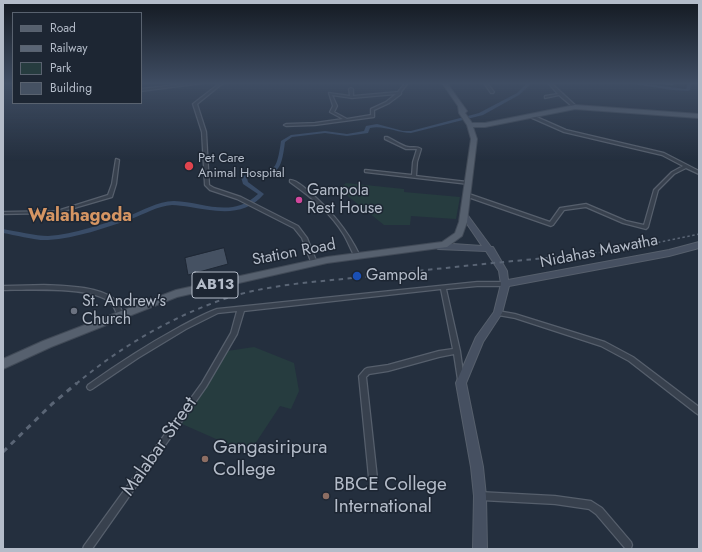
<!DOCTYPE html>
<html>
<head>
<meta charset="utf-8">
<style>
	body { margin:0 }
	#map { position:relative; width:702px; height:552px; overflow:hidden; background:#242f3e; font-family:Jost,sans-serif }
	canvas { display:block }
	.frame { position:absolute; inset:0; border:4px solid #b4bcc9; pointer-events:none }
	.legend { position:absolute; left:12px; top:12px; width:130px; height:92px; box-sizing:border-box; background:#1d2633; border:1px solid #59626f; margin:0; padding:5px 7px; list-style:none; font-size:12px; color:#b4bcc9 }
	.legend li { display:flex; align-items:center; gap:8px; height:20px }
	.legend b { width:20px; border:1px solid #59626f }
</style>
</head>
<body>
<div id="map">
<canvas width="702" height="552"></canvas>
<div class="frame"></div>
<ul class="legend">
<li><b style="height:5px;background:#56606e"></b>Road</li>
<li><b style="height:5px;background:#5a6575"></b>Railway</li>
<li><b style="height:11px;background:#263c3f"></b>Park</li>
<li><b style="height:11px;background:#455162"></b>Building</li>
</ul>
</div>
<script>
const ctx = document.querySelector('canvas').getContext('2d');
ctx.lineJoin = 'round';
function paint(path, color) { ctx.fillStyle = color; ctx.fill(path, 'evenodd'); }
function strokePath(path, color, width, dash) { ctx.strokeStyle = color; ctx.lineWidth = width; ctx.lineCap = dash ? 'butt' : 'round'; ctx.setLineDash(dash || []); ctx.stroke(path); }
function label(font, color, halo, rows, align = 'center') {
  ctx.font = font + ' Jost,sans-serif'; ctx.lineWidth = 3; ctx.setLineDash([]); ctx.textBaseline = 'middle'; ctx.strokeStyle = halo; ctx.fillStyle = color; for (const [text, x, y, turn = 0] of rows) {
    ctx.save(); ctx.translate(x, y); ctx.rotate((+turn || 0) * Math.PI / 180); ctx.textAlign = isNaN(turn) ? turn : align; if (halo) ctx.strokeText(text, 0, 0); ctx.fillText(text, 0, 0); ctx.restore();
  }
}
paint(new Path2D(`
	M 346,183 L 404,189 L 404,192 L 460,197 L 456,219 L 411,216 L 410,225 L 384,225 L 339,189 Z
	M 254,347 L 294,363 L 299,391 L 291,409 L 280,406 L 255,444 L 241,450 L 182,424 L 227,351 Z`), '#263c3f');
paint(new Path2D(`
	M 527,83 L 532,83 L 519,95 L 483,115 L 411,133 C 397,133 384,125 370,128 L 368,133 L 347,136 L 325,133 L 292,137 L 285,142 C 281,173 278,175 247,178 L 248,182 L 264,194 C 244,218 216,211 190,207 C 184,206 177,205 172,205 C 157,206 145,214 131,219 C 105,228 77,238 48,240 C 37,241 15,235 3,233 L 3,229 C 15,231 36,236 48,236 C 75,234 102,224 128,216 C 143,211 157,201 174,201 C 204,202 232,219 258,194 L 243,184 L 241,177 L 242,176 C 273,170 276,177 281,141 L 291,135 L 325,131 L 347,134 L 364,131 L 366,126 L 377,124 L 403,131 L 411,131 L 479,113 L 517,93 Z
	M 626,83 L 639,83 L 686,89 L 688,83 L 692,83 L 690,90 L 688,91 L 672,90 Z`), '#394c67');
const building = new Path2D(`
	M 224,248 L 228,264 L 188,275 L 185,258 Z`);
paint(building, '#455162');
strokePath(building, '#1f2835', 1);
const street = new Path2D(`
	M 192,83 L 204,83 L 141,91 L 141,89 Z
	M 220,83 L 223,83 L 197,104 L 206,132 L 209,185 L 214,188 L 241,197 L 298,226 L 307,238 L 317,263 L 316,264 L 312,264 L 302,238 L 294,228 L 237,199 L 210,190 L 205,185 L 202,132 L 193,104 Z
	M 405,83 L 408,83 L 401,92 L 401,94 L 389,103 L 374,110 L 374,117 L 315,125 L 286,126 L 284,125 L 286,124 L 315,123 L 343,119 L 330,112 L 333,106 L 329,93 L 350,96 L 349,89 L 351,88 L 353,89 L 353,96 L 398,92 ZM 396,94 L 386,102 L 371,109 L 371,115 L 347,119 L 334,112 L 337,106 L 332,95 L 352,98 Z
	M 484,83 L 487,83 L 494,92 L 493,93 L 491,93 Z
	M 548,83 L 551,83 L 576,106 L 576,108 L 574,108 L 559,95 L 545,98 L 545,96 L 558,94 Z
	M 662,83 L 673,83 L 672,84 Z
	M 530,115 L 532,115 L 566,130 L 664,153 L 699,171 L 699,174 L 686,168 L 674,174 L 658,190 L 648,227 L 646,229 L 623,223 L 586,207 L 564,210 L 553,225 L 551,226 L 465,196 L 465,194 L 469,194 L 550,222 L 560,208 L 586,204 L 626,221 L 644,225 L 654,190 L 672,172 L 683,166 L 662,155 L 564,132 L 530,117 Z
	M 385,137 L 387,137 C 394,140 402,146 408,147 C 413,148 417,146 421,149 L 417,162 L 416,176 L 468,182 L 470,183 L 468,184 L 365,172 L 365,170 L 366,170 L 412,175 L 413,162 L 417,149 L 406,149 L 385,139 Z
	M 116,159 L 119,160 L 116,184 L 112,197 L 57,213 L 3,214 L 3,212 L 57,211 L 108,195 L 112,184 Z
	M 290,180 C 296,180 302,186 306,189 C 329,208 347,229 360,256 L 359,257 L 355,257 C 351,250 348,242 344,235 C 331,213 311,197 290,182 Z
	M 477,282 L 505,282 L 507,283 L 508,284 L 507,285 L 505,286 L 477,286 L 446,289 L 460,351 L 464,380 L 463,382 L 461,383 L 459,382 L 458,380 L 454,354 L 439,357 L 388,371 L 369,374 L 366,377 L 377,478 L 376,481 L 373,482 L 370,481 L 369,478 L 359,376 L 365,369 L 367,368 L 388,365 L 439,351 L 453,349 L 441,289 L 244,311 L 237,334 L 206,387 L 92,549 L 83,549 L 84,546 L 202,383 L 231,333 L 237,311 L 218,313 L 186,329 L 138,358 L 92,389 L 90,390 L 88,389 L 87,387 L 88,385 C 116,365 145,346 176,329 C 189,322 203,314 217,309 Z
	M 44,285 C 64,286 98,286 114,299 C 119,302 121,309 123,315 L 122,317 L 118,317 C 116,312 115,307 111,303 C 94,286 27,290 3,290 L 3,286 Z
	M 496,311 L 498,311 L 515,314 L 605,342 L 633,357 L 699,407 L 699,415 L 696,413 L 629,361 L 601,346 L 515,318 L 498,315 L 496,315 L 495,313 Z
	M 480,492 L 555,496 L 591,501 L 602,508 L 631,542 L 632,545 L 631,548 L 629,549 L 625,548 L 596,514 L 589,509 L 555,504 L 480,500 L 477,499 L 476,496 L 477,493 Z`);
const secondary = new Path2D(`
	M 462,213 L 466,213 L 491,247 L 493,247 L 507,271 L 508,280 L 669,250 L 699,242 L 699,248 L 669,256 L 509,286 L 502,313 L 483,342 L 466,383 L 483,467 L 486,496 L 487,549 L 473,549 L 474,496 L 471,467 L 456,383 L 476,337 L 494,312 L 501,284 L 499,271 L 486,251 L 438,249 L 434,246 L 438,243 L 482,246 L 461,215 Z`);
const primary = new Path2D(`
	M 442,83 L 447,83 L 467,111 L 465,113 L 472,123 L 485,123 L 575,105 L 699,114 L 699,118 L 575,109 L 485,127 L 473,127 L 477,139 L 467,222 L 462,236 L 447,247 L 327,263 L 177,297 L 51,347 L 3,369 L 3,359 L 43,341 L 176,290 L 327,257 L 442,242 L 455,233 L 459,222 L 471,139 L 467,125 L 459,113 L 458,106 Z`);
strokePath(street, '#565f6c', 2.5);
strokePath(secondary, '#565f6c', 2);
strokePath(primary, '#414a57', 2);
paint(street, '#38414e');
paint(secondary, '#465061');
paint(primary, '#56606e');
strokePath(new Path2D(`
	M 569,256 L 621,250 L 699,234`), '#5a6575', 1.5, [2.5, 2.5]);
strokePath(new Path2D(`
	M 76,384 C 120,347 173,316 227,298 C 270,284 317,282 362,277 C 435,269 508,261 581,255`), '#5a6575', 2, [4.5, 4.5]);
strokePath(new Path2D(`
	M 3,452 L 52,404 L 77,383`), '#5a6575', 3, [5.5, 5.5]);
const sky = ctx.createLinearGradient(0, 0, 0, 161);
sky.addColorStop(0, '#141a22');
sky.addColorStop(0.52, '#3f4d63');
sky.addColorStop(1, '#3f4d6300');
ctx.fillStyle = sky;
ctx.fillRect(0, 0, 702, 161);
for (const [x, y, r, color] of [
	[189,166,5,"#e0444e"],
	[299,200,4,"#d1479c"],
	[357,276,5,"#1a4fb4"],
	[74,311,4,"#6b7280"],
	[205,459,4,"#8d6e63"],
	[326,496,4,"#8d6e63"]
]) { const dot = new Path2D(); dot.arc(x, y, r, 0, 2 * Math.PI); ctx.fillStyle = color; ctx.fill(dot); strokePath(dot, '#1d2633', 1.5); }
label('13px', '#b4bcc9', '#1d2633', [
	["Pet Care",198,159],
	["Animal Hospital",198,174]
], 'left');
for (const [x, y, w] of [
	[215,285,46]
]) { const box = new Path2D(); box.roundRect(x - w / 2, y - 13, w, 26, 3); ctx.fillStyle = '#1d2633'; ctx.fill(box); strokePath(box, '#b4bcc9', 1); }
label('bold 15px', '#b4bcc9', null, [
	["AB13",215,285]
]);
label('16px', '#b4bcc9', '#1d2633', [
	["Gampola",307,191],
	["Rest House",307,209],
	["Gampola",366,276],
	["St. Andrew's",82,302],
	["Church",82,320]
], 'left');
label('16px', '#b4bcc9', '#1d2633', [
	["Nidahas Mawatha",599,252,-11],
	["Station Road",294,253,-11]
]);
label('bold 18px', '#d59563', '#1d2633', [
	["Walahagoda",80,217]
]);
label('19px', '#b4bcc9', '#1d2633', [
	["Malabar Street",160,447,-55]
]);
label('19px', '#b4bcc9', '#1d2633', [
	["Gangasiripura",213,448],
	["College",213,470],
	["BBCE College",334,485],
	["International",334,507]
], 'left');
</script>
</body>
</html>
